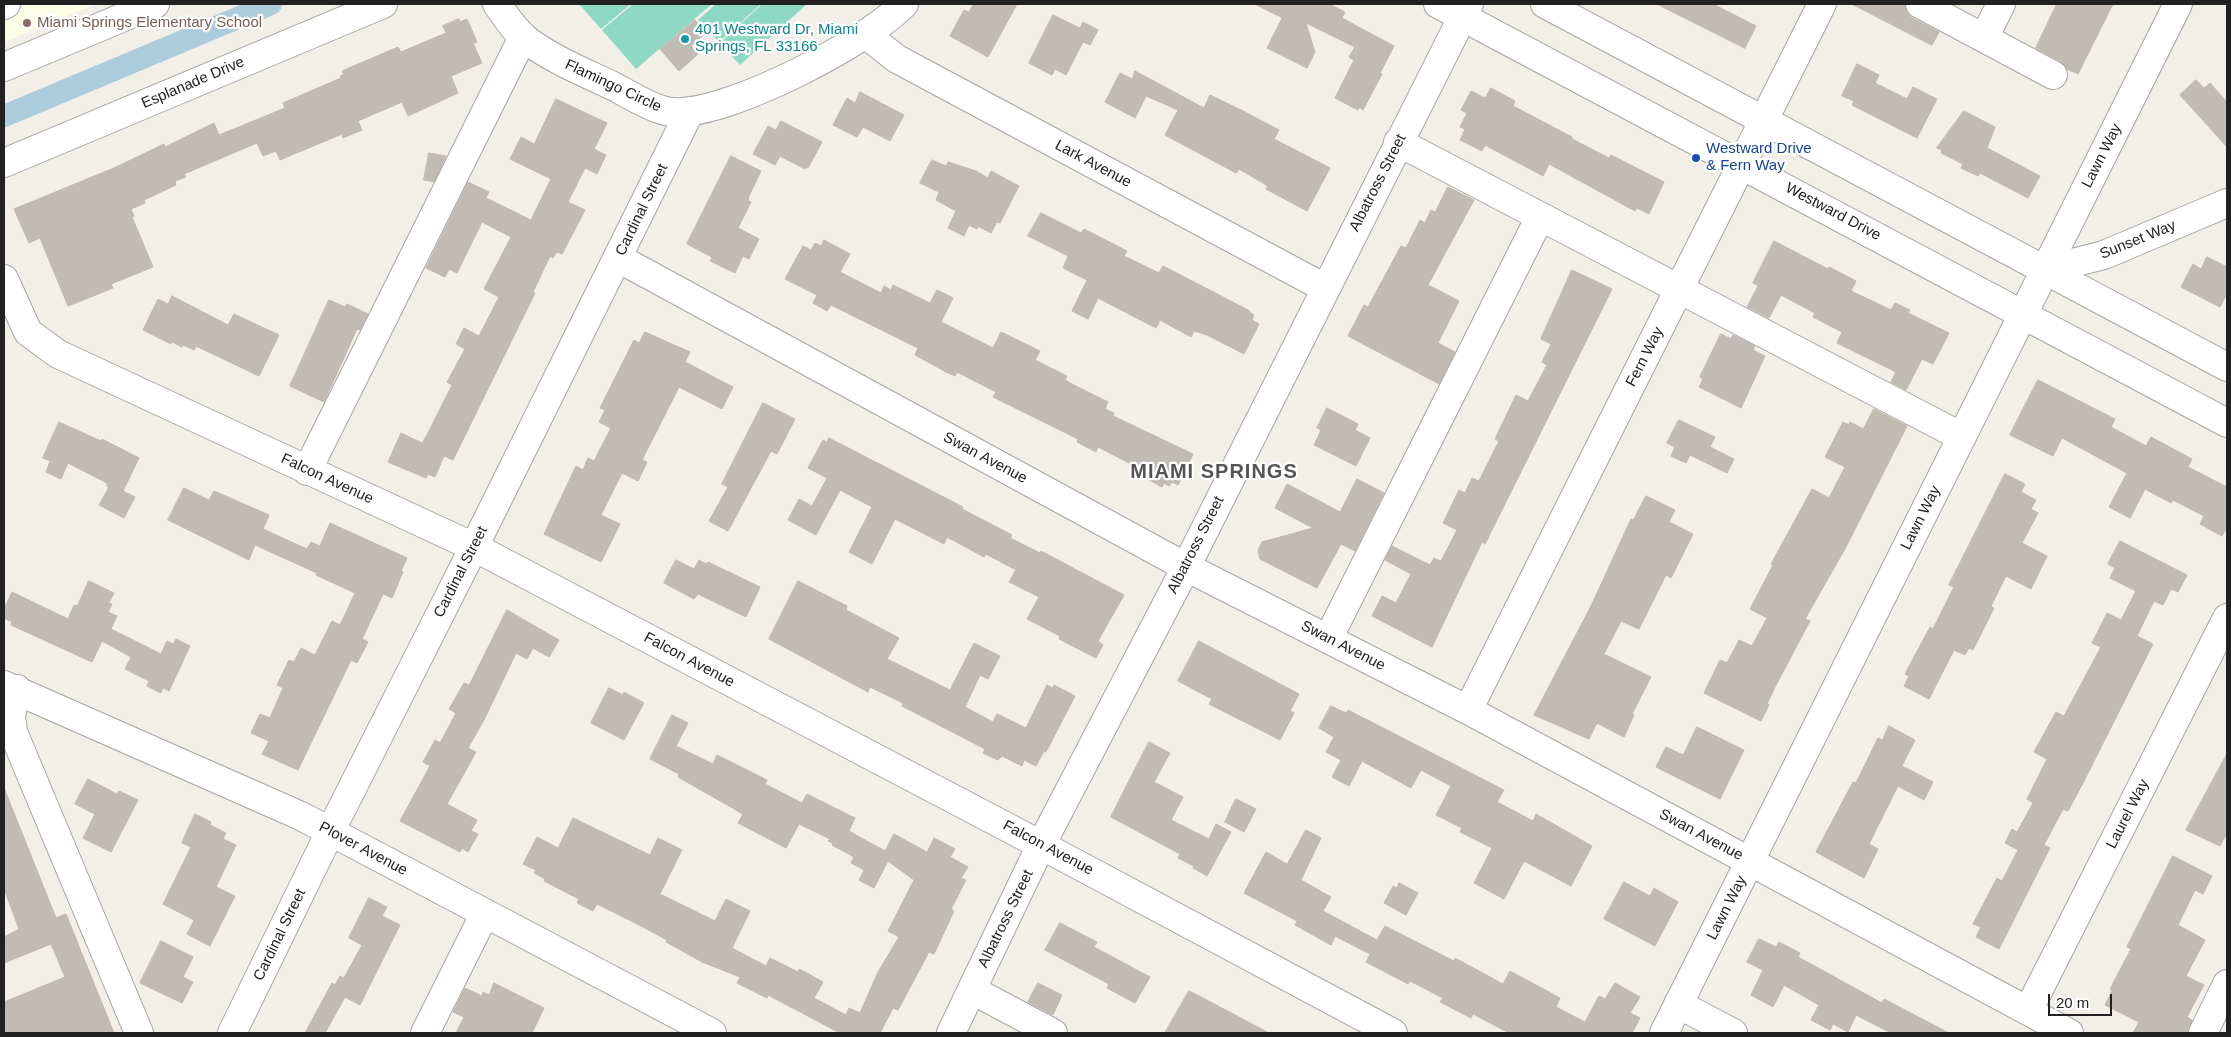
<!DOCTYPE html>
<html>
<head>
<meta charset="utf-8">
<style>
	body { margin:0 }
	#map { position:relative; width:2231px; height:1037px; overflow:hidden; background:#f1efe8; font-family:Arial,sans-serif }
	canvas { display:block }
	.frame { position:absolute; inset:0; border:5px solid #212121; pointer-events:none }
	.scale { position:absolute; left:2048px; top:994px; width:64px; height:22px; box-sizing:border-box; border:2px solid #212121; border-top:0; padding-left:6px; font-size:15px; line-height:18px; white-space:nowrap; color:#212121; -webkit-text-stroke:4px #fff; paint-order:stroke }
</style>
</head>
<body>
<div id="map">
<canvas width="2231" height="1037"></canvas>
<div class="frame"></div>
<div class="scale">20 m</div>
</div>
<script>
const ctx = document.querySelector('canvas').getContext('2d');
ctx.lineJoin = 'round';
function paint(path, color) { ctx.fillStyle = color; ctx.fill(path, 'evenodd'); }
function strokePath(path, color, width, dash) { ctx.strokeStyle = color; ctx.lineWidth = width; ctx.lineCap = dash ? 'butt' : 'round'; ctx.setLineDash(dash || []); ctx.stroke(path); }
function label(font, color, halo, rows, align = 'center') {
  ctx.font = font + ' Arial,sans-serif'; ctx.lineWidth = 4.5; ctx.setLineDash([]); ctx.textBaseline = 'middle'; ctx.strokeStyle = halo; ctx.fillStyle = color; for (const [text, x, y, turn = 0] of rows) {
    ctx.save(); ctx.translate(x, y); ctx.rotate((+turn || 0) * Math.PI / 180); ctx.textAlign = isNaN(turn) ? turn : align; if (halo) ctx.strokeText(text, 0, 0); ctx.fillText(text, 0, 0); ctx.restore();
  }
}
paint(new Path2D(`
	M 4,4 L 97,4 L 4,42 Z`), '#fbfde5');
paint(new Path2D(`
	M 579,4 L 631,4 L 601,29 Z
	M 633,4 L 712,4 L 636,69 L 602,30 Z
	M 716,4 L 761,4 L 719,42 L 698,20 Z
	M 762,4 L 807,4 L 740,65 L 720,43 Z`), '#8dd9c3');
strokePath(new Path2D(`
	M 4,116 L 271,4`), '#acccdb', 22);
const building = new Path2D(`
	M 974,4 L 1017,4 L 988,57 L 950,36 L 964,10 L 969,12 Z
	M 1255,4 L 1329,4 L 1345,12 L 1342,18 L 1394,46 L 1380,73 L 1382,74 L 1363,110 L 1359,107 L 1358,110 L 1335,98 L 1354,60 L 1349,57 L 1355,47 L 1306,23 L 1315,52 L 1307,68 L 1267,48 L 1282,18 Z
	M 1657,4 L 1713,4 L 1756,26 L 1745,48 Z
	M 1852,4 L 1904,4 L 1907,12 L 1912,18 L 1939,32 L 1932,45 Z
	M 2057,4 L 2113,4 L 2078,74 L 2067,69 L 2060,61 L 2036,48 Z
	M 1053,15 L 1080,28 L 1083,22 L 1098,30 L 1090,45 L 1083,42 L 1066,75 L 1055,69 L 1052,75 L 1029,63 Z
	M 459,19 L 460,22 L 467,19 L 477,42 L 473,43 L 482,63 L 451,76 L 458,93 L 408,116 L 402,102 L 358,121 L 362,130 L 343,138 L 342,134 L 280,160 L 276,151 L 263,156 L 257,143 L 184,174 L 186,177 L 175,181 L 176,185 L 144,200 L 145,203 L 131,209 L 134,216 L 132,217 L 153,267 L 111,284 L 113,288 L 68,306 L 40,238 L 29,243 L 14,209 L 114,168 L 164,144 L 165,147 L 214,123 L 219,135 L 285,108 L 283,103 L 341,78 L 340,76 L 344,74 L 342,71 L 398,47 L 401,52 L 446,33 L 443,26 Z
	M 695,20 L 706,33 L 691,46 L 698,54 L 679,71 L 660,49 Z
	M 1857,64 L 1879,75 L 1875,83 L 1907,99 L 1913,87 L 1937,99 L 1917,138 L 1852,105 L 1854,101 L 1842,96 Z
	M 1135,71 L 1204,108 L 1210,95 L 1243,111 L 1279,130 L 1274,139 L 1330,168 L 1307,211 L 1266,189 L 1268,186 L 1239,169 L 1236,173 L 1165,135 L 1178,110 L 1146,96 L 1135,118 L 1105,102 L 1120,73 L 1132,79 Z
	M 2196,80 L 2204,88 L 2210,83 L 2227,102 L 2227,147 L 2180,95 Z
	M 1491,88 L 1515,101 L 1513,106 L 1572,137 L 1572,139 L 1609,158 L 1611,155 L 1664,182 L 1649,214 L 1637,208 L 1635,211 L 1549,164 L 1543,176 L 1485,145 L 1482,151 L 1460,140 L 1465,129 L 1460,127 L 1467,113 L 1461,110 L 1471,91 L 1485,98 Z
	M 860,92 L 904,115 L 890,141 L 863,127 L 857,137 L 833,125 L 847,98 L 855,103 Z
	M 556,99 L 607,123 L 594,149 L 606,155 L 597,174 L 585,168 L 568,202 L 585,210 L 562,254 L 557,252 L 553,258 L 550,256 L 533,292 L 535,293 L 453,460 L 444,456 L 435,477 L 428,474 L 426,478 L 388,462 L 401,433 L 422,443 L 428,433 L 452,385 L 447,382 L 465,349 L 456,344 L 464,328 L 479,336 L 499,297 L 484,289 L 511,237 L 482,222 L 457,273 L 449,269 L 445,277 L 426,268 L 468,182 L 489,192 L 486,198 L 531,220 L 551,179 L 510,159 L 521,137 L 534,144 Z
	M 1964,111 L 1995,127 L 1987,148 L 2040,176 L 2028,198 L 1980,173 L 1978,176 L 1961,168 L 1963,164 L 1941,153 L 1942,150 L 1937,148 Z
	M 781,121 L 822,142 L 808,168 L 806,167 L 805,169 L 780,156 L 775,165 L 753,154 L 768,126 L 776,130 Z
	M 429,153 L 446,156 L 434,182 L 424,180 Z
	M 731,156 L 761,171 L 749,196 L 748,201 L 751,202 L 738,228 L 759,239 L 749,259 L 743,256 L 735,273 L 710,261 L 712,257 L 687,244 Z
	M 932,160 L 946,166 L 948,162 L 976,171 L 988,178 L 991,171 L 1019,186 L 1000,223 L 997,222 L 991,233 L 978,226 L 977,229 L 969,225 L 964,236 L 948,228 L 956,211 L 936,200 L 939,192 L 920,183 Z
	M 1448,187 L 1474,200 L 1428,285 L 1459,301 L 1438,343 L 1455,352 L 1439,384 L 1348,336 L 1364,305 L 1368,307 L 1401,246 L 1406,248 L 1420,220 L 1425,223 L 1431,210 L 1435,212 Z
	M 1041,213 L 1081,233 L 1084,229 L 1127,251 L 1124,256 L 1159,273 L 1163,266 L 1250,311 L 1249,312 L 1254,315 L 1252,320 L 1259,324 L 1244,354 L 1207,335 L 1194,331 L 1191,337 L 1160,320 L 1156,328 L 1098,298 L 1088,319 L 1072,311 L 1087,280 L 1063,268 L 1068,256 L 1028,236 Z
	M 824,240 L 850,254 L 840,272 L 881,293 L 884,286 L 891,290 L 893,285 L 930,303 L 937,290 L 953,298 L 941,322 L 993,348 L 1001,332 L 1040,351 L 1035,360 L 1067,376 L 1065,380 L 1074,385 L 1108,402 L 1105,409 L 1114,413 L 1113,416 L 1193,454 L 1178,485 L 1172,482 L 1169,486 L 1164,483 L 1162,487 L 1131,470 L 1133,465 L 1098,447 L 1096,452 L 1077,442 L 1078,439 L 993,397 L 996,392 L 957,372 L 955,376 L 946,372 L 915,355 L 918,348 L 831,305 L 827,311 L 813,303 L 817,295 L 785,279 L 803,246 L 811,250 L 815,243 L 821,246 Z
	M 1774,241 L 1828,269 L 1829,267 L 1856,281 L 1851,291 L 1891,310 L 1895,303 L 1910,310 L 1908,313 L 1949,333 L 1933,364 L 1922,359 L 1906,390 L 1891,382 L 1896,372 L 1837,343 L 1842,332 L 1813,317 L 1815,313 L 1781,295 L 1769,318 L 1747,307 L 1758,286 L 1753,283 Z
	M 2207,257 L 2227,267 L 2227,293 L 2220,307 L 2181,287 L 2193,264 L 2201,269 Z
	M 1572,270 L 1612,289 L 1485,544 L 1482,542 L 1432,647 L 1372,616 L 1382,596 L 1396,603 L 1411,574 L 1385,560 L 1392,546 L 1430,565 L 1434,558 L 1441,561 L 1457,530 L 1443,523 L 1459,490 L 1465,493 L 1472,478 L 1479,481 L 1499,441 L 1495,439 L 1516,395 L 1528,401 L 1547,365 L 1542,362 L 1551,344 L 1541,339 Z
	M 172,296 L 228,325 L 234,314 L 279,335 L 259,376 L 196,346 L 194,350 L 183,345 L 182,347 L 172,342 L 171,344 L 143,330 L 158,299 L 168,304 Z
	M 329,300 L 345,307 L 347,304 L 368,314 L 360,330 L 357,329 L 324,402 L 290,386 Z
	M 645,332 L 690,352 L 685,362 L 733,387 L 722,409 L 679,387 L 642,460 L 647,462 L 638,481 L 622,473 L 601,515 L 620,524 L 601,562 L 544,534 L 576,466 L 583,470 L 588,458 L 594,461 L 611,428 L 599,422 L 605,410 L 600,408 L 634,340 L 639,343 Z
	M 1721,334 L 1731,339 L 1733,335 L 1755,346 L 1753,350 L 1765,356 L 1741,408 L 1699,387 L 1703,379 L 1700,377 Z
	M 2038,380 L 2115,419 L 2111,427 L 2146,446 L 2151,437 L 2192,459 L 2188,467 L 2227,487 L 2227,527 L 2222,536 L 2200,524 L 2204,516 L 2173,500 L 2171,503 L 2145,489 L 2130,518 L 2109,507 L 2127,473 L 2062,438 L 2053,456 L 2010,435 Z
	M 763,403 L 795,419 L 777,454 L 771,451 L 728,531 L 709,521 L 728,487 L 722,484 Z
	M 1327,408 L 1358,424 L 1355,430 L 1370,438 L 1356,466 L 1314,445 L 1321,430 L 1317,428 Z
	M 1874,409 L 1907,426 L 1846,547 L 1805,619 L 1810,621 L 1775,687 L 1767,704 L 1769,705 L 1761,721 L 1704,693 L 1720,660 L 1727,663 L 1739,640 L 1752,646 L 1767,618 L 1750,609 L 1773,565 L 1771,564 L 1812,489 L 1829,498 L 1845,467 L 1825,457 L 1843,422 L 1849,425 L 1850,422 L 1863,429 Z
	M 1679,420 L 1715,437 L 1710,447 L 1734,459 L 1727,473 L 1690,455 L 1686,463 L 1671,456 L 1675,447 L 1667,443 Z
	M 59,422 L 101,441 L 102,439 L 139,458 L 123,491 L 135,497 L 124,518 L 99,505 L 109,487 L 107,486 L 107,483 L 68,463 L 61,479 L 46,472 L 50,461 L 43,458 Z
	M 829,438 L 963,507 L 962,509 L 1012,535 L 1010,538 L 1040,553 L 1041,551 L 1124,595 L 1098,641 L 1103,645 L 1096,658 L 1059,639 L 1060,636 L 1027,619 L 1039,597 L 1009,582 L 1016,570 L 986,554 L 984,557 L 947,537 L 944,544 L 895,519 L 872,564 L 849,552 L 872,507 L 840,490 L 816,535 L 788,520 L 799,499 L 812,506 L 827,478 L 808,468 L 823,440 L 827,442 Z
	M 2005,474 L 2025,484 L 2021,492 L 2036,500 L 2031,509 L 2038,513 L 2022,543 L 2047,556 L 2031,589 L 2006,576 L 1991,606 L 1994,608 L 1973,650 L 1969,648 L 1965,655 L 1954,650 L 1929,699 L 1904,686 L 1909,676 L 1905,674 L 1930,627 L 1933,629 L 1954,587 L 1949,585 Z
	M 1357,479 L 1384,493 L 1355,551 L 1341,544 L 1317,588 L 1260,559 L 1258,550 L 1262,542 L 1313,528 L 1275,508 L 1287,484 L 1340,512 Z
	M 184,488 L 209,500 L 214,491 L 269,515 L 263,529 L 307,549 L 311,542 L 320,546 L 330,523 L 407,558 L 401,571 L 403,572 L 392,598 L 383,594 L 362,639 L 368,642 L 357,663 L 351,660 L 298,770 L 262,754 L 269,741 L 251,733 L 260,714 L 270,718 L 283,688 L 277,685 L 289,660 L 294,662 L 301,648 L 315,655 L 332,621 L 340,625 L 355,593 L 316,575 L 317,573 L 255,545 L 249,560 L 168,520 Z
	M 1646,496 L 1675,510 L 1669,522 L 1693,534 L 1671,578 L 1666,575 L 1639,629 L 1621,621 L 1604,654 L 1651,677 L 1632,714 L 1634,715 L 1624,737 L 1597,723 L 1589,739 L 1534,715 L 1591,606 L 1631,519 L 1633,520 Z
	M 2120,541 L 2187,575 L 2178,592 L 2171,589 L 2163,605 L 2154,601 L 2137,636 L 2153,644 L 2083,783 L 2068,811 L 2063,809 L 2044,845 L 2050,848 L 1999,949 L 1976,937 L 1981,927 L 1973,924 L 1997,878 L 2002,881 L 2018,850 L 2005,843 L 2012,829 L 2017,832 L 2033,803 L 2027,799 L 2047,759 L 2034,752 L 2056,712 L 2064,716 L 2101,647 L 2092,643 L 2107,613 L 2121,620 L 2136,591 L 2110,578 L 2115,568 L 2108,564 Z
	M 676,560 L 694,569 L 699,560 L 706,564 L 708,562 L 760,587 L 746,617 L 698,594 L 694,599 L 664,583 Z
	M 89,581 L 114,593 L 109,603 L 112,604 L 108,612 L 117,616 L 111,629 L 161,654 L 167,641 L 173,644 L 176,639 L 190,646 L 169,691 L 163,688 L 161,693 L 147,686 L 149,681 L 125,669 L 131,657 L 102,641 L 92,662 L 11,625 L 12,622 L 4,618 L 4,609 L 12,592 L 68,619 L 74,605 L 77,606 Z
	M 798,581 L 847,606 L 846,610 L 899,638 L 887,659 L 950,690 L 974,643 L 1000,656 L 988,679 L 980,675 L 965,707 L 993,722 L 997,714 L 1026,728 L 1047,685 L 1053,688 L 1054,685 L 1075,696 L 1046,752 L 1044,751 L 1036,766 L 1024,760 L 1022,766 L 1002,756 L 998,760 L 983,753 L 985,749 L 902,706 L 903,703 L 870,687 L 868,692 L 769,639 Z
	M 507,610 L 559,640 L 549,657 L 533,648 L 527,659 L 516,653 L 484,720 L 468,748 L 476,752 L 447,804 L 477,820 L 471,831 L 478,834 L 468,852 L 462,848 L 460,852 L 400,821 L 430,766 L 423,762 L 435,740 L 440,743 L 456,713 L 449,709 L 464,683 L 469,685 Z
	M 1199,641 L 1299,694 L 1290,711 L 1294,713 L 1280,740 L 1209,704 L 1212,699 L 1178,681 Z
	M 609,688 L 623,695 L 624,692 L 644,703 L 624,740 L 591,723 Z
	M 1331,706 L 1346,713 L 1348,710 L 1504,790 L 1497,802 L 1533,821 L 1536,814 L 1592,846 L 1571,886 L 1524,861 L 1504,899 L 1474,883 L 1492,848 L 1460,832 L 1462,828 L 1436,815 L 1451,786 L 1421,770 L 1411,788 L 1362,761 L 1349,786 L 1332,777 L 1341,760 L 1326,752 L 1334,737 L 1319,728 Z
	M 672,715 L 688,723 L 676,746 L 713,764 L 717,755 L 767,780 L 765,784 L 802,803 L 807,794 L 855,818 L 849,831 L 885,851 L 894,834 L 927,852 L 934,838 L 955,849 L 950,857 L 968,867 L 961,878 L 966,880 L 951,909 L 954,911 L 934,954 L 929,952 L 898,1010 L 893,1008 L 880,1033 L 837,1033 L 838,1032 L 768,995 L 767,998 L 737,983 L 740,977 L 702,962 L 666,942 L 667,940 L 643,927 L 597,904 L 593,911 L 577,903 L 579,899 L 544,881 L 545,879 L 534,873 L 536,870 L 523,864 L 537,837 L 558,848 L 573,818 L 650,855 L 658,838 L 682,850 L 660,894 L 715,921 L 726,899 L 750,911 L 732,948 L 766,966 L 770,958 L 798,972 L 799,969 L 807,973 L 823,982 L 814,998 L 846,1015 L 849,1008 L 860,1013 L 878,972 L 899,937 L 888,931 L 914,880 L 888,861 L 874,888 L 859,880 L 864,870 L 851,863 L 854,857 L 832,845 L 833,843 L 828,841 L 830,839 L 799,824 L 786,848 L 738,823 L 743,814 L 678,777 L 679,774 L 650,759 Z
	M 1889,726 L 1915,740 L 1902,766 L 1933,782 L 1924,800 L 1898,786 L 1869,844 L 1878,849 L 1864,878 L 1816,852 L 1853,782 L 1856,783 L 1878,738 L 1882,740 Z
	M 1697,727 L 1744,750 L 1720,799 L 1656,767 L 1666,747 L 1683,755 Z
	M 1149,742 L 1170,753 L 1154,782 L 1183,797 L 1171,820 L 1209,839 L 1216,824 L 1231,832 L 1207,876 L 1193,868 L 1194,866 L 1178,858 L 1180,854 L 1111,817 Z
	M 2227,754 L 2227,833 L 2220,846 L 2186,830 Z
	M 88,779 L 117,794 L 119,791 L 138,800 L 111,852 L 83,838 L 95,814 L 75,804 Z
	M 4,788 L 56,918 L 66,914 L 114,1033 L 4,1033 L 4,1002 L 65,977 L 51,944 L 4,963 L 4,937 L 19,929 L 4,889 Z
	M 1236,799 L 1256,809 L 1244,832 L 1225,822 Z
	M 195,814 L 211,822 L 210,825 L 226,833 L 223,839 L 236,845 L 216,887 L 235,896 L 210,946 L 187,934 L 194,920 L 163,904 L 191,847 L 182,843 Z
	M 1306,830 L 1321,838 L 1301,880 L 1331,897 L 1323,911 L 1377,940 L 1385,926 L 1454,961 L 1455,958 L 1503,984 L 1510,971 L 1560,998 L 1556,1007 L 1585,1022 L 1599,996 L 1605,999 L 1615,983 L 1640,997 L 1630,1013 L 1640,1018 L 1632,1033 L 1509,1033 L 1473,1014 L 1471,1018 L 1440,1002 L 1443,998 L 1410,981 L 1408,984 L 1366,962 L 1370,954 L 1335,936 L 1331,945 L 1295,925 L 1297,921 L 1244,893 L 1266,852 L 1287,864 Z
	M 2173,856 L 2212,876 L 2203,894 L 2195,890 L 2178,925 L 2205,940 L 2186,976 L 2204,985 L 2187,1017 L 2192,1020 L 2188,1033 L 2133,1033 L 2139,1022 L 2105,1005 L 2112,991 L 2110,989 L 2131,949 L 2127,947 Z
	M 1624,882 L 1650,896 L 1654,888 L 1678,902 L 1655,946 L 1604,919 Z
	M 1399,883 L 1418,893 L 1406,915 L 1384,903 L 1393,886 L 1397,888 Z
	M 369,898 L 387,907 L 382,916 L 400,925 L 360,1005 L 345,997 L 325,1033 L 305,1033 L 332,983 L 335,985 L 340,976 L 344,978 L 362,945 L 349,938 Z
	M 1060,923 L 1097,942 L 1094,947 L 1150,977 L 1135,1003 L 1107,988 L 1109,984 L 1045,950 Z
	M 1759,939 L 1776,947 L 1779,942 L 1800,953 L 1798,957 L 1882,1003 L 1884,999 L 1949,1033 L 1891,1033 L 1856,1015 L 1848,1032 L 1833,1024 L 1830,1030 L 1811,1020 L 1819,1005 L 1784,985 L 1773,1007 L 1751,995 L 1763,970 L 1747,962 Z
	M 161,941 L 193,957 L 183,977 L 193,982 L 182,1003 L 140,983 Z
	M 494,983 L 544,1008 L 532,1033 L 456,1033 L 464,1017 L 453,1012 L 465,988 L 482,996 L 483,992 L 489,995 Z
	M 1038,983 L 1062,995 L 1053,1015 L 1028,1002 Z
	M 1189,991 L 1201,997 L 1269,1033 L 1165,1033 Z`);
paint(building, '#c1bbb5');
strokePath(building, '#c1b7ac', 1);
const minor = new Path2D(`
	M 497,4 C 506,17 515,31 528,41 C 555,61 586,73 615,87 C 630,95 644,104 659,109 C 667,112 674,113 682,112 C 738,109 864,44 904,4
	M 1438,4 L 2227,423
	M 1545,4 L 2227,367
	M 1920,4 L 2053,75
	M 4,5 L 6,4
	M 865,34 L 897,59 L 1325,288
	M 1984,38 L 2001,4
	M 4,67 L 155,4
	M 1398,142 L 1962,437
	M 4,163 L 383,4
	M 618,258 L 1186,567 L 1468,710 L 2069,1033
	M 2045,270 L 2104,255 L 2227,203
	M 4,279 L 28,332 L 58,354 L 474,547 L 1041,845 L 1393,1033
	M 307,471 L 523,37
	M 1328,639 L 1540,217
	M 4,685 L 301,816 L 712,1033
	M 17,689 L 11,716 L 13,732 L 139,1033
	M 1468,710 L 1822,4
	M 972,990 L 1053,1033
	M 1678,1004 L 1733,1033
	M 2028,1011 L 2227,618
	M 232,1033 L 330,832 L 474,547 L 690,111
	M 425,1033 L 485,913
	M 951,1033 L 1041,845 L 1186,567 L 1469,4
	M 1664,1033 L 2178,4
	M 2203,1033 L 2227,984`);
strokePath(minor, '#a5a5a5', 30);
strokePath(minor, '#fff', 28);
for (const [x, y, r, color] of [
	[27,23,5,"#8d6e63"],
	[685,39,5,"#0f9aa8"],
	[1696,158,5,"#1a4fb4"]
]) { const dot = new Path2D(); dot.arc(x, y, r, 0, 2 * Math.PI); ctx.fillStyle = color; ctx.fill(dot); strokePath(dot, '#fff', 2); }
label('15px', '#785e54', '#fff', [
	["Miami Springs Elementary School",37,23]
], 'left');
label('15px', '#0d838f', '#fff', [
	["401 Westward Dr, Miami",695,30],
	["Springs, FL 33166",695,47]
], 'left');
label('15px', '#212121', '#fff', [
	["Esplanade Drive",193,83,-23],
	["Flamingo Circle",613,86,25],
	["Lawn Way",2102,156,-63],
	["Lark Avenue",1093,164,28],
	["Albatross Street",1378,183,-63],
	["Cardinal Street",642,210,-64],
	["Westward Drive",1833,212,28],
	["Sunset Way",2138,240,-22],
	["Fern Way",1645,357,-63],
	["Swan Avenue",985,458,28],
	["Falcon Avenue",327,479,25],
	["Lawn Way",1921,518,-63],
	["Albatross Street",1196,545,-63],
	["Cardinal Street",461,572,-63],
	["Swan Avenue",1343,646,27],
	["Falcon Avenue",689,660,28],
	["Laurel Way",2128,814,-63],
	["Swan Avenue",1701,835,28],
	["Falcon Avenue",1048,848,28],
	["Plover Avenue",363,849,28],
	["Lawn Way",1727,908,-63],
	["Albatross Street",1006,919,-64],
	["Cardinal Street",280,935,-64]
]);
label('15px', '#164399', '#fff', [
	["Westward Drive",1706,149],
	["& Fern Way",1706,166]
], 'left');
ctx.letterSpacing = '1px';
label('bold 20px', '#545454', '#fff', [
	["MIAMI SPRINGS",1214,472]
]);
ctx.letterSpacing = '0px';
</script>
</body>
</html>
